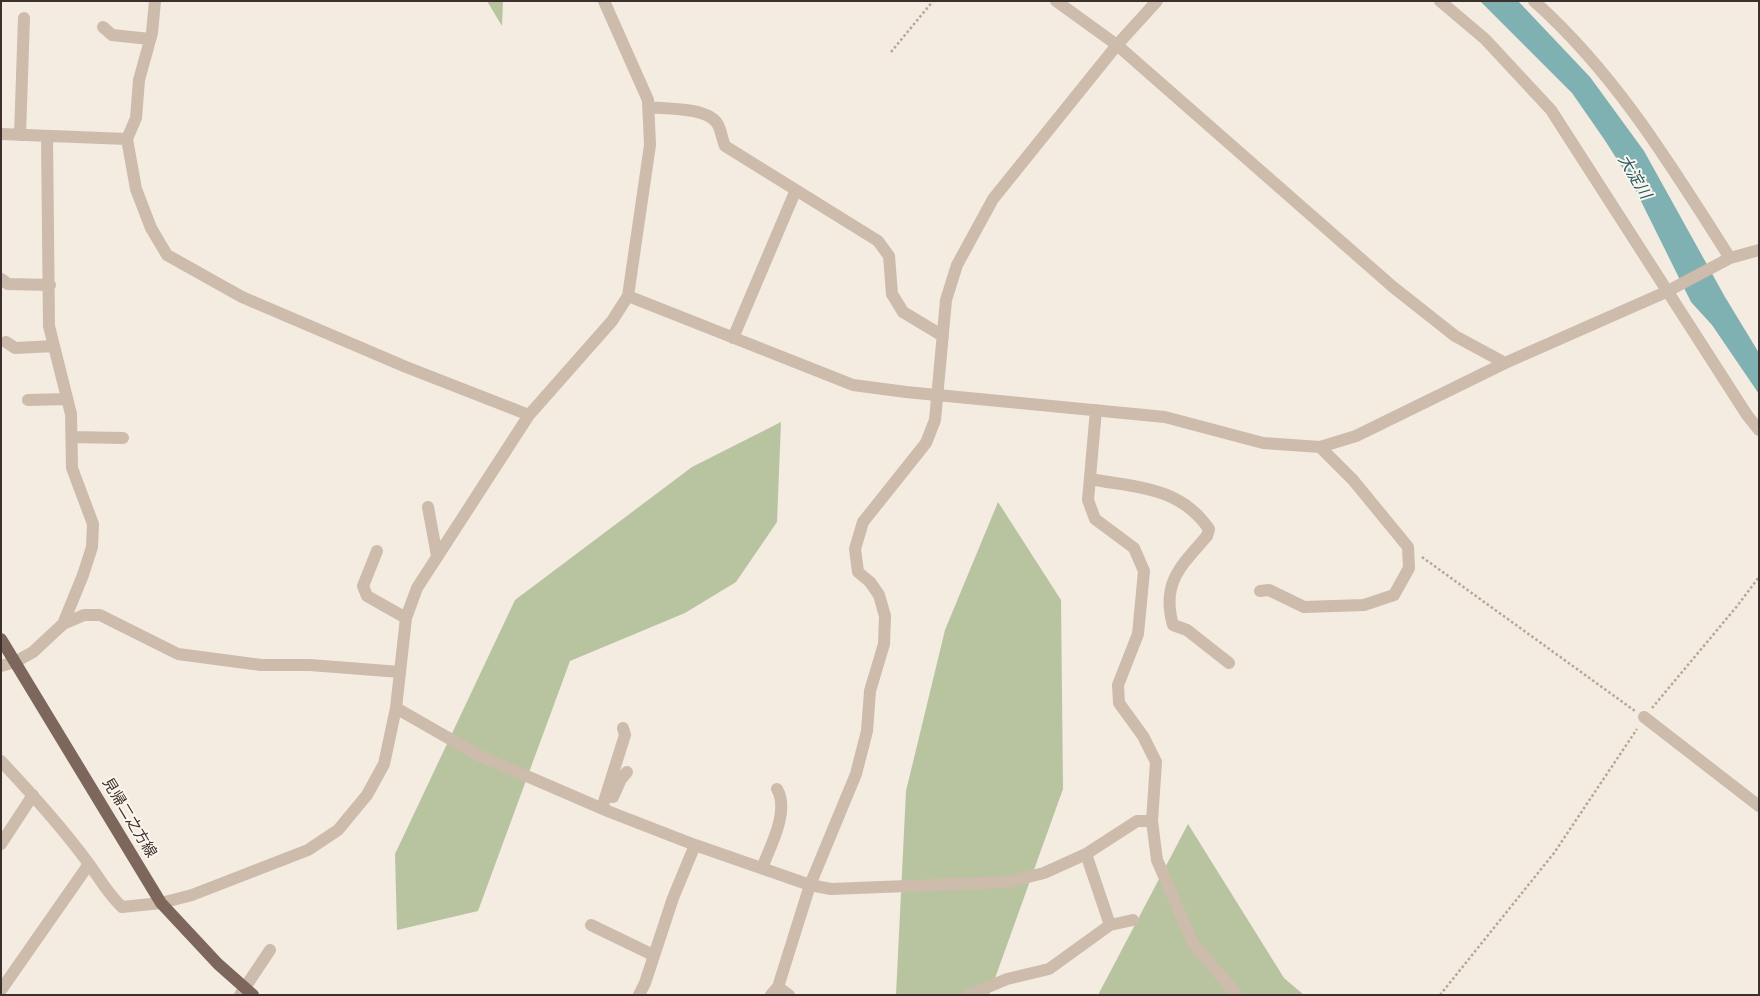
<!DOCTYPE html>
<html>
<head>
<meta charset="utf-8">
<style>
	body { margin:0 }
	#map { position:relative; width:1760px; height:996px; overflow:hidden; background:#f4ebe1; font-family:Arial,sans-serif }
	canvas { display:block }
	.frame { position:absolute; inset:0; border:2px solid #3b302b; pointer-events:none }
</style>
</head>
<body>
<div id="map">
<canvas width="1760" height="996"></canvas>
<div class="frame"></div>
</div>
<script>
const ctx = document.querySelector('canvas').getContext('2d');
ctx.lineJoin = 'round';
function paint(path, color) { ctx.fillStyle = color; ctx.fill(path, 'evenodd'); }
function strokePath(path, color, width, dash) { ctx.strokeStyle = color; ctx.lineWidth = width; ctx.lineCap = dash ? 'butt' : 'round'; ctx.setLineDash(dash || []); ctx.stroke(path); }
function label(font, color, halo, rows, align = 'center') {
  ctx.font = font + ' Arial,"Noto Sans JP",sans-serif'; ctx.lineWidth = 4; ctx.setLineDash([]); ctx.textBaseline = 'middle'; ctx.strokeStyle = halo; ctx.fillStyle = color; for (const [text, x, y, turn = 0] of rows) {
    ctx.save(); ctx.translate(x, y); ctx.rotate((+turn || 0) * Math.PI / 180); ctx.textAlign = isNaN(turn) ? turn : align; if (halo) ctx.strokeText(text, 0, 0); ctx.fillText(text, 0, 0); ctx.restore();
  }
}
paint(new Path2D(`
	M 487,1 L 503,1 L 502,26 Z
	M 781,422 L 777,522 L 736,582 L 685,613 L 570,661 L 478,911 L 397,930 L 395,854 L 515,600 L 692,467 Z
	M 998,502 L 1061,600 L 1063,789 L 989,995 L 896,995 L 906,791 L 945,630 Z
	M 1188,824 L 1284,978 L 1304,995 L 1098,995 Z`), '#b8c4a0');
paint(new Path2D(`
	M 1480,1 L 1518,1 L 1590,77 L 1644,151 L 1725,297 L 1759,353 L 1759,394 L 1712,325 L 1691,302 L 1631,181 L 1604,139 L 1572,93 Z`), '#7fb0b2');
strokePath(new Path2D(`
	M 891,52 L 933,1
	M 1422,557 L 1635,711
	M 1652,708 L 1738,605 L 1759,577
	M 1440,995 L 1554,853 L 1637,729`), '#b9a596', 2.5, [2.5, 2.5]);
strokePath(new Path2D(`
	M 1056,1 L 1117,45 L 1393,287 L 1455,336 L 1505,363
	M 1440,1 L 1485,39 L 1551,110 L 1747,415 L 1759,430
	M 1534,1 C 1616,74 1672,167 1730,258
	M 103,27 L 112,35 L 150,39
	M 648,107 C 666,109 706,107 717,123 C 721,129 722,139 725,146 L 878,241 L 889,256 L 892,294 L 903,312 L 943,336
	M 1,134 L 127,139 L 136,189 L 151,228 L 167,255 L 242,297 L 406,367 L 529,415
	M 20,135 L 24,18
	M 47,136 L 49,326 L 71,414 L 72,468 L 93,524 L 92,547 L 83,575 L 63,624
	M 127,139 L 136,118 L 139,80 L 152,33 L 155,1
	M 1,279 L 8,284 L 50,285
	M 628,296 L 853,385 L 906,392 L 1165,417 L 1263,443 L 1320,447 L 1356,436 L 1505,363 L 1666,292 L 1730,258 L 1759,250
	M 733,338 L 795,192
	M 6,342 L 15,348 L 54,346
	M 28,400 L 67,399
	M 1096,410 L 1088,500 L 1095,519 L 1134,548 L 1144,571 L 1138,634 L 1118,685 L 1119,703 L 1143,736 L 1156,762 L 1152,821 L 1157,860 L 1193,943 L 1237,995
	M 72,437 L 123,438
	M 1090,479 C 1138,488 1179,486 1209,529 L 1207,536 C 1181,566 1161,583 1173,625 L 1187,630 L 1229,663
	M 428,507 L 437,556
	M 377,551 L 363,586 L 367,596 L 406,618
	M 1260,591 L 1269,590 L 1304,607 L 1364,605 L 1394,595 L 1409,568 L 1408,547 L 1353,480 L 1320,447
	M 1,666 L 15,662 L 33,652 L 63,624 L 84,615 L 100,615 L 178,654 L 261,665 L 310,665 L 400,672
	M 396,708 L 478,755 L 610,812 L 695,845 L 810,885 L 831,889 L 1008,882 L 1044,873 L 1086,854 L 1137,821 L 1152,821
	M 1644,717 L 1759,806
	M 1,761 C 32,794 63,828 89,864 C 100,879 108,894 122,907 L 161,903 L 192,895 L 308,850 L 338,830 L 367,795 L 384,764 L 396,708 L 406,618 L 417,588 L 529,415 L 612,321 L 628,296 L 650,145 L 648,100 L 604,1
	M 613,797 L 621,779 L 627,772
	M 602,808 L 625,735 L 623,728
	M 1,844 L 33,795
	M 1086,854 L 1110,925
	M 762,868 C 770,847 790,811 777,789
	M 591,925 L 653,955
	M 778,987 L 789,995
	M 1,990 L 89,864
	M 240,995 L 270,950
	M 639,995 L 645,983 L 673,898 L 695,845
	M 771,995 L 778,987 L 810,885 L 856,774 L 867,731 L 870,691 L 884,644 L 885,616 L 879,595 L 870,582 L 858,572 L 855,549 L 863,522 L 926,443 L 935,420 L 946,300 L 957,265 L 993,199 L 1117,45 L 1157,1
	M 969,995 L 1007,979 L 1049,969 L 1110,925 L 1133,920`), '#cdbbac', 12);
strokePath(new Path2D(`
	M 1,639 L 161,903 L 218,964 L 253,995`), '#7d675c', 12);
label('15px', '#3b302b', '#fbf5ee', [
	["見帰二之方線",129,818,59]
]);
label('italic 16px', '#1f5a5e', '#fbf5ee', [
	["大淀川",1634,177,59]
]);
</script>
</body>
</html>
